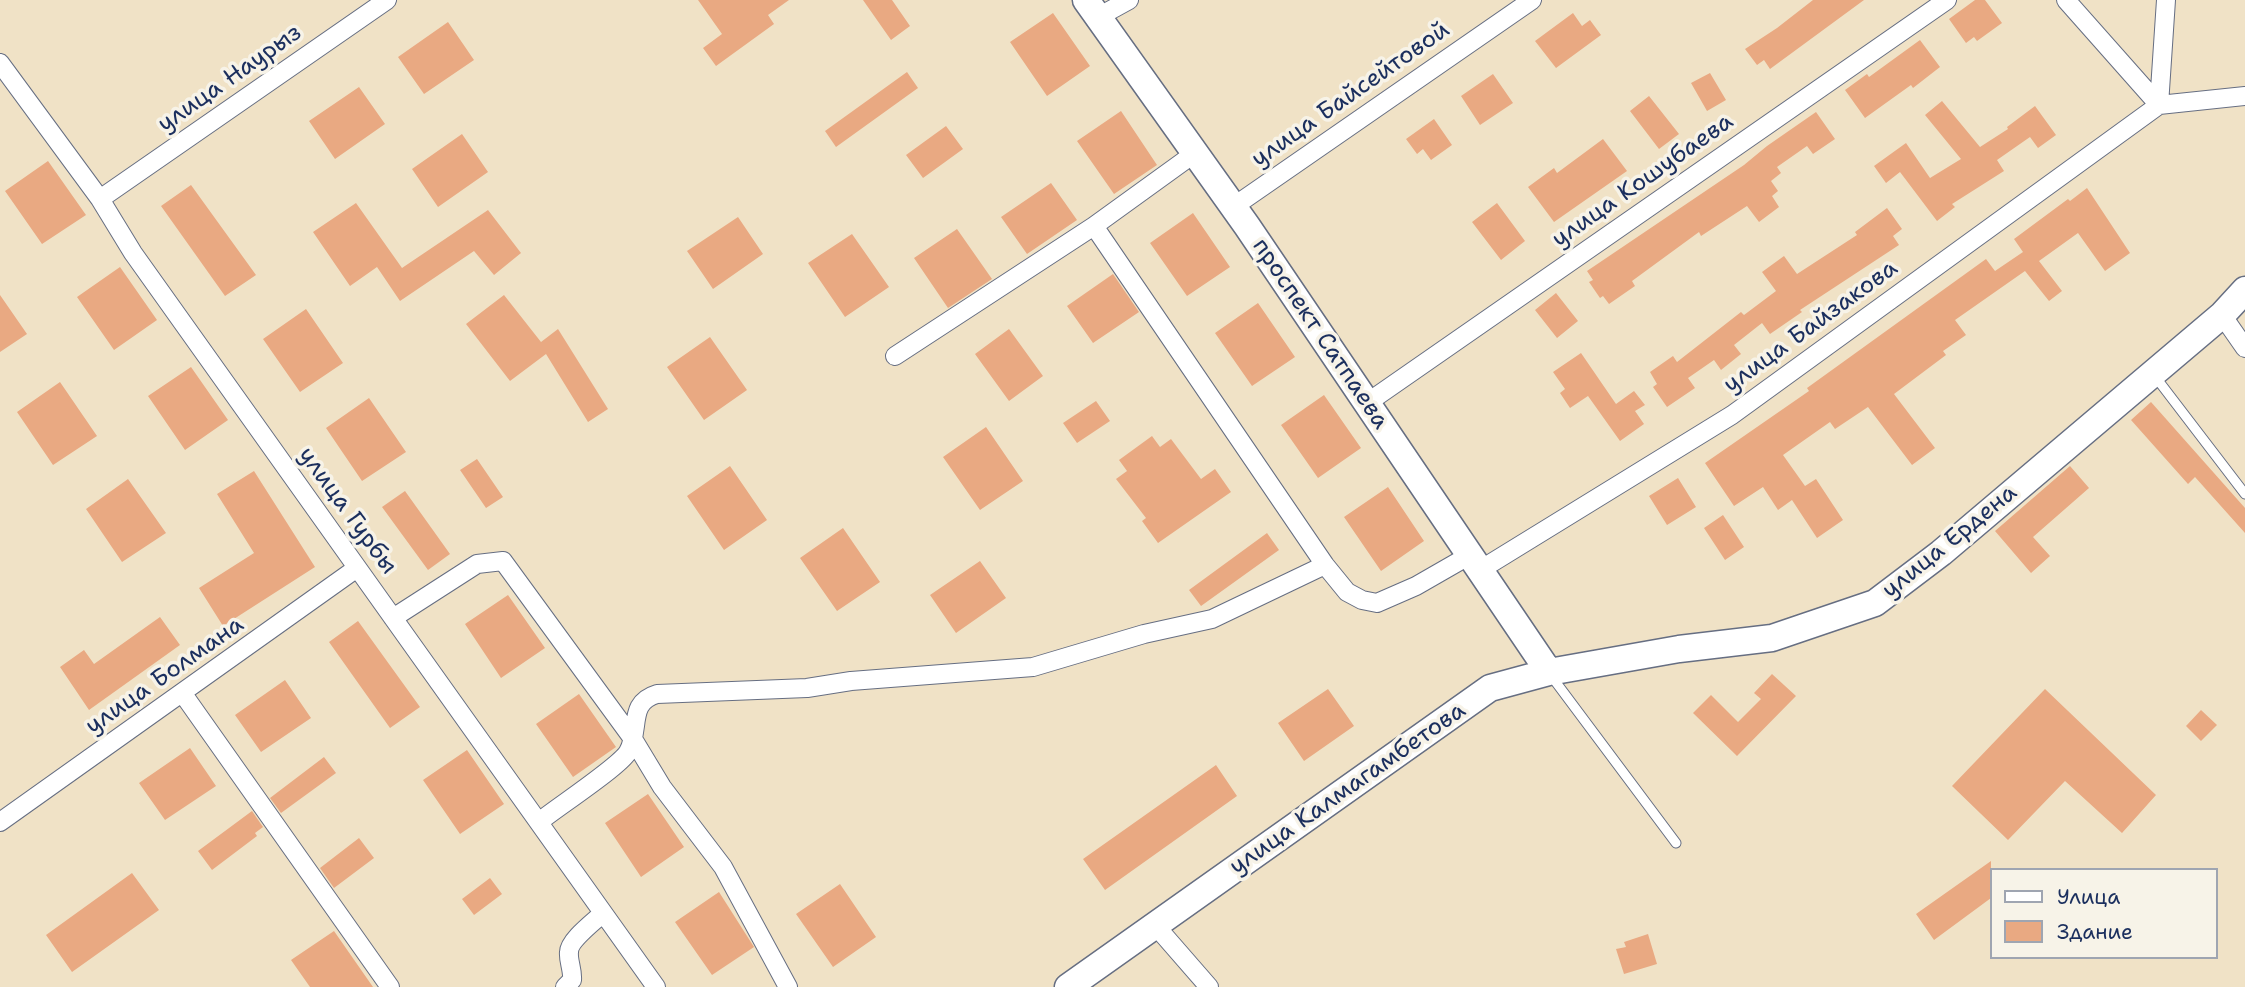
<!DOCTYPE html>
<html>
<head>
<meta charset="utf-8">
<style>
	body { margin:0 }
	#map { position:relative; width:2245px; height:987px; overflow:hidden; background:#f0e2c6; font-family:"Shantell Sans",sans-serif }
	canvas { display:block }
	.legend { position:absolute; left:1990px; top:868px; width:228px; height:91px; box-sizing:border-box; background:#f7f3e8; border:2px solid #9fa5b1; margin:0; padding:9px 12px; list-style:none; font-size:21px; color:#1b2f5e }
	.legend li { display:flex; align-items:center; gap:14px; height:35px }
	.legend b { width:35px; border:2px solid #9fa5b1 }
</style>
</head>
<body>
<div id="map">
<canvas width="2245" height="987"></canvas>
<ul class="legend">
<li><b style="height:9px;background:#fff"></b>Улица</li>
<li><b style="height:19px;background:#e9a982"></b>Здание</li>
</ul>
</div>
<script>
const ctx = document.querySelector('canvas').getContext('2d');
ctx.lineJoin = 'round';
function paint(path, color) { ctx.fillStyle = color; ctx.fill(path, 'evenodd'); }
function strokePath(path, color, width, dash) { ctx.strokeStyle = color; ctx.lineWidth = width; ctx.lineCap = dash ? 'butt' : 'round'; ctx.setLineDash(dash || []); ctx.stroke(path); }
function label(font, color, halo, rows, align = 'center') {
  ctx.font = font + ' "Shantell Sans",sans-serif'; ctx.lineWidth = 7; ctx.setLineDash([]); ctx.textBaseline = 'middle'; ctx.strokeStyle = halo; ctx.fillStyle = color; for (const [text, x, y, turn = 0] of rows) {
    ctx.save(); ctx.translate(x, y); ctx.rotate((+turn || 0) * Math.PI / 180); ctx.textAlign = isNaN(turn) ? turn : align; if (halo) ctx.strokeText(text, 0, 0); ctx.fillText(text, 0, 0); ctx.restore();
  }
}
paint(new Path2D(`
	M 698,0 L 789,0 L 768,15 L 774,24 L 716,66 L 703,48 L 722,34 Z
	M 863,0 L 892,0 L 910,26 L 891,40 Z
	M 1813,0 L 1864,0 L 1770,69 L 1764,60 L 1757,65 L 1745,49 L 1777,28 Z
	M 1975,0 L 1985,0 L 2002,23 L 1977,41 L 1974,37 L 1966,43 L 1949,19 Z
	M 1053,13 L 1090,66 L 1047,96 L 1010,42 Z
	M 1573,13 L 1582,26 L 1590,20 L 1601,35 L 1556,68 L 1535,41 Z
	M 448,22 L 474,60 L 424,94 L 398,57 Z
	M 1920,40 L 1940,67 L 1913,88 L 1911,85 L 1865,118 L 1845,90 L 1867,74 L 1869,77 Z
	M 907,72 L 918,88 L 836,147 L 825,131 Z
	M 1710,73 L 1726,100 L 1707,111 L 1691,83 Z
	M 1493,74 L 1513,103 L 1480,125 L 1461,96 Z
	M 359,87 L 385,124 L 335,159 L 309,121 Z
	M 1649,96 L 1679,134 L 1659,149 L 1630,111 Z
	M 1942,101 L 1980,147 L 2008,129 L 2007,127 L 2035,106 L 2056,135 L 2038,148 L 2030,137 L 1997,160 L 2004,171 L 1952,204 L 1955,207 L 1937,221 L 1900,172 L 1886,183 L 1874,166 L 1906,143 L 1930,178 L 1961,159 L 1925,115 Z
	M 1121,111 L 1157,165 L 1114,194 L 1077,141 Z
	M 1816,112 L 1835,139 L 1813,154 L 1807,146 L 1777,167 L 1781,173 L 1771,181 L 1778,191 L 1772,196 L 1779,207 L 1759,222 L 1747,206 L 1701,236 L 1699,232 L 1632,281 L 1635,286 L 1609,304 L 1603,296 L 1600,298 L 1589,282 L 1593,280 L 1587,271 L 1744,165 L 1767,146 Z
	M 1434,119 L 1452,145 L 1431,160 L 1423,149 L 1417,154 L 1406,139 Z
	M 946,126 L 963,149 L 923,178 L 906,155 Z
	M 462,134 L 488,172 L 438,207 L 412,169 Z
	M 1603,139 L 1627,171 L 1554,222 L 1528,187 L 1554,168 L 1557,173 Z
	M 48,161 L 86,215 L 42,244 L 5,191 Z
	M 1051,183 L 1077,220 L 1027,254 L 1001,217 Z
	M 191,185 L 256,275 L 225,296 L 161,206 Z
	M 2087,188 L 2130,253 L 2105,271 L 2078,233 L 2039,261 L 2062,291 L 2049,301 L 2025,271 L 1955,320 L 1966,335 L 1943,351 L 1946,355 L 1894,394 L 1935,448 L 1912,465 L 1868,407 L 1835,429 L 1830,422 L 1783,455 L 1805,486 L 1816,479 L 1843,520 L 1817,538 L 1792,500 L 1778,510 L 1763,487 L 1734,506 L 1705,463 L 1809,391 L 1807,388 L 1986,259 L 1995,271 L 2023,252 L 2014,239 L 2068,199 L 2070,201 Z
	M 356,203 L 402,268 L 488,210 L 521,253 L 494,275 L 474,251 L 400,301 L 377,267 L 350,286 L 313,232 Z
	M 1497,203 L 1525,241 L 1501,260 L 1472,222 Z
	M 1887,208 L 1902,229 L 1893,236 L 1899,245 L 1800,310 L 1802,312 L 1770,334 L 1762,323 L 1734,345 L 1741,354 L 1721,370 L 1714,360 L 1688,378 L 1695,388 L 1667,407 L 1653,387 L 1657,384 L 1650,372 L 1673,356 L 1677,362 L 1741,312 L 1744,315 L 1776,291 L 1762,272 L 1784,256 L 1797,274 L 1857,235 L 1855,232 Z
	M 1193,213 L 1230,267 L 1187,296 L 1150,243 Z
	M 738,217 L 763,254 L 713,289 L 687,251 Z
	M 957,229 L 992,279 L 948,308 L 914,258 Z
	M 852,234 L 889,287 L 845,317 L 808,263 Z
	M 120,267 L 157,320 L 114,350 L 77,297 Z
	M 1113,274 L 1139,312 L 1093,343 L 1067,306 Z
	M 1556,293 L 1578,321 L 1557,338 L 1535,310 Z
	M 0,295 L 27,334 L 0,352 Z
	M 504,295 L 541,342 L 558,329 L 608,409 L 588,422 L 546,354 L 510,381 L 466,324 Z
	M 1258,303 L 1295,357 L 1252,386 L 1215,333 Z
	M 306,309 L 343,363 L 300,392 L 263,339 Z
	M 1009,329 L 1043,376 L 1009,401 L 975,354 Z
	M 710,337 L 747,390 L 704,420 L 667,367 Z
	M 1581,353 L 1616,404 L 1634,391 L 1645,405 L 1635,411 L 1644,424 L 1620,441 L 1588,396 L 1570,408 L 1560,393 L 1565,389 L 1553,372 Z
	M 191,367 L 228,420 L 185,450 L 148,396 Z
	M 60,382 L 97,436 L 53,465 L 17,412 Z
	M 1324,395 L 1361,448 L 1318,478 L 1281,425 Z
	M 369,398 L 406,452 L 362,481 L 326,428 Z
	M 1096,401 L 1110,421 L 1077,443 L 1063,423 Z
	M 2151,402 L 2245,508 L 2245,533 L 2195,477 L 2188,484 L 2131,420 Z
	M 986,427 L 1023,481 L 980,510 L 943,457 Z
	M 1152,436 L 1160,447 L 1171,439 L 1201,479 L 1215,469 L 1231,492 L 1158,543 L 1142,521 L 1146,518 L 1116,479 L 1127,471 L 1119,460 Z
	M 477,459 L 503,497 L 486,508 L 460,470 Z
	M 730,466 L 767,520 L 724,550 L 687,496 Z
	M 2070,466 L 2089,488 L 2033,537 L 2050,556 L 2031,573 L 1995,531 Z
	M 254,471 L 315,567 L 223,626 L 199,588 L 254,553 L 217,494 Z
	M 1678,478 L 1696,507 L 1667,525 L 1649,496 Z
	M 128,479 L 166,533 L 122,562 L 86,509 Z
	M 1388,487 L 1424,541 L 1381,571 L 1344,517 Z
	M 405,491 L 450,554 L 428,570 L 382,507 Z
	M 1723,515 L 1744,547 L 1725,560 L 1704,528 Z
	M 843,528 L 880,582 L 837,611 L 800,558 Z
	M 1267,533 L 1279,550 L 1201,606 L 1189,590 Z
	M 980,561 L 1006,598 L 956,633 L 930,595 Z
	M 508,595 L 545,648 L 501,678 L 465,624 Z
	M 160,617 L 180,645 L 89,710 L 60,667 L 84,650 L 94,664 Z
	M 358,621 L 420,707 L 390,728 L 329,642 Z
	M 1772,674 L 1796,696 L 1737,756 L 1693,713 L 1711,695 L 1738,722 L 1761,699 L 1754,693 Z
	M 285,680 L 311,718 L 261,752 L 235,715 Z
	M 1328,689 L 1354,726 L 1304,761 L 1278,723 Z
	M 2045,689 L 2156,795 L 2122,833 L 2065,781 L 2008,840 L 1952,786 Z
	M 579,694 L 616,747 L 573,777 L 536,724 Z
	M 2201,710 L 2217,725 L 2201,741 L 2186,726 Z
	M 190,748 L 216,786 L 165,820 L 139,783 Z
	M 467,750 L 504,804 L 460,834 L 423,780 Z
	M 324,757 L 336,773 L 281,813 L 270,798 Z
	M 1216,765 L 1237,796 L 1105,890 L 1083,859 Z
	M 648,794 L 684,847 L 641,877 L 605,823 Z
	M 252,811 L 263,827 L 255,833 L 257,836 L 212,870 L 198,851 Z
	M 359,838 L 374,858 L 334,888 L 320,868 Z
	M 1991,861 L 1991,898 L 1934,940 L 1916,914 Z
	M 132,873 L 159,910 L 72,972 L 46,935 Z
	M 490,878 L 502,894 L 474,915 L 462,899 Z
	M 840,884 L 876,937 L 833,967 L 796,914 Z
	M 719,892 L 754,947 L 712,975 L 675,922 Z
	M 334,931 L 373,987 L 310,987 L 291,960 Z
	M 1648,934 L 1657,964 L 1624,974 L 1616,949 L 1626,947 L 1624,942 Z`), '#e9a982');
const lane = new Path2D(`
	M 2154,375 L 2245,494
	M 1552,677 L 1676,843`);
const street = new Path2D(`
	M 2066,0 L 2159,105
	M 1098,17 L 1129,0
	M 0,63 L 100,199 L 133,253 L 656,987
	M 2159,105 L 2166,0
	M 100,199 L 387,0
	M 1233,207 L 1532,0
	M 1094,226 L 1325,565 L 1347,592 L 1362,600 L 1377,603 L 1416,586 L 1470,555
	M 2222,315 L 2245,348
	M 895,356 L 1094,226 L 1195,153
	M 1367,403 L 1947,0
	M 1480,570 L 1732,415 L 2159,105 L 2245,96
	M 393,618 L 477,564 L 503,561 L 633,739 L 662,787 L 723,867 L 788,987
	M 183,694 L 390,987
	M 0,822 L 357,568
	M 539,822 C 556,808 619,767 628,752 C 641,729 627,703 657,694 L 807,688 L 851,681 L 1033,667 L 1144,634 L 1212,619 L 1325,565
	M 1155,925 L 1209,987
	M 565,987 L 572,980 C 573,970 568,961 569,952 C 569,940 595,921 603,913`);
const secondary = new Path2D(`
	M 1086,0 L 1247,226 L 1549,672
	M 1068,987 L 1490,688 L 1549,672 L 1679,649 L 1772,638 L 1875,603 L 1941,553 L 2222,315 L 2245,290`);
strokePath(lane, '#666e82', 11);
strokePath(street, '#666e82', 20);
strokePath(secondary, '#666e82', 29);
strokePath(lane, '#fff', 9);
strokePath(street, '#fff', 18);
strokePath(secondary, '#fff', 26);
label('24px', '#1b2f5e', '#f7f3e8', [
	["улица Наурыз",230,79,-35],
	["улица Байсейтовой",1351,95,-35],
	["улица Кошубаева",1643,181,-35],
	["улица Байзакова",1811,327,-36],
	["проспект Сатпаева",1320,334,56],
	["улица Гурбы",347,511,54],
	["улица Ердена",1950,542,-39],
	["улица Болмана",165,676,-35],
	["улица Калмагамбетова",1348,789,-35]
]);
</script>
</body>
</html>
